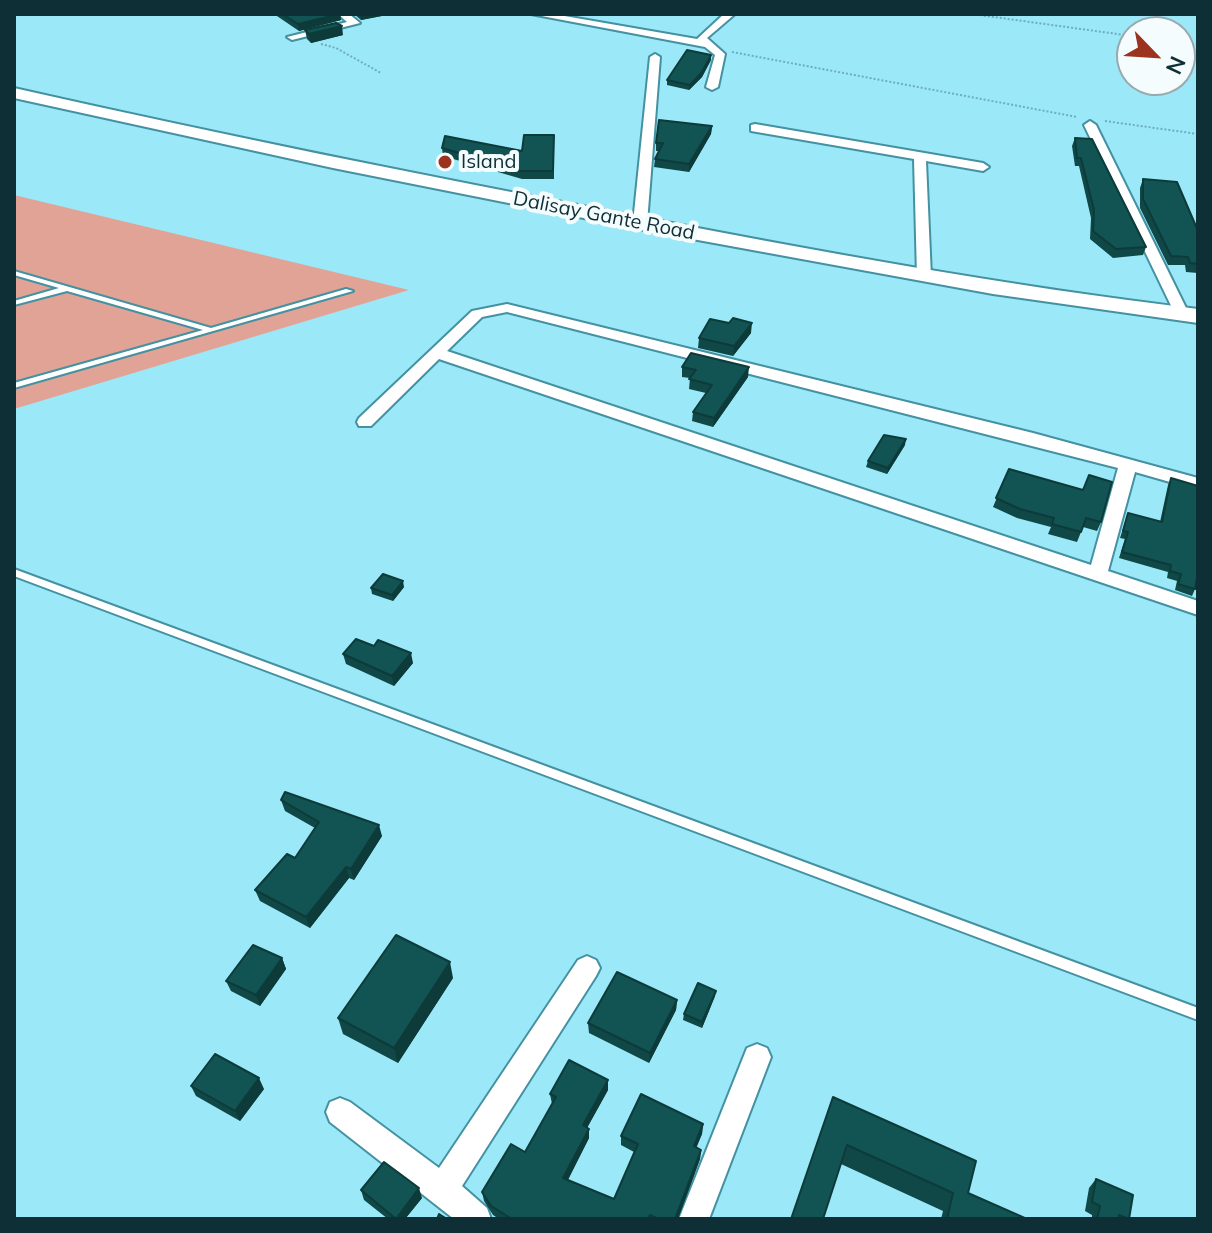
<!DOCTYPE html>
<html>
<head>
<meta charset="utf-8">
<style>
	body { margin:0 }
	#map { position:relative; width:1212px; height:1233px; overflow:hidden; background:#9be8f9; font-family:Mulish,sans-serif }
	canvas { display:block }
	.frame { position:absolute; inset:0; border:16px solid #0e2f36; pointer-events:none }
	.north { position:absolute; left:1116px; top:16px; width:80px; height:80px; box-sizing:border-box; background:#f5fcfe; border:2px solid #99aaae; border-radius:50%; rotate:115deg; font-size:22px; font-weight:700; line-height:32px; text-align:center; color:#0e2f36 }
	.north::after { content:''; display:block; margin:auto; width:28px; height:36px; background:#9c331f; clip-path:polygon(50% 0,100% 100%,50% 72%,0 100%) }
</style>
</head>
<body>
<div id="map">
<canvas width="1212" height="1233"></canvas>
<div class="frame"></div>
<div class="north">N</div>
</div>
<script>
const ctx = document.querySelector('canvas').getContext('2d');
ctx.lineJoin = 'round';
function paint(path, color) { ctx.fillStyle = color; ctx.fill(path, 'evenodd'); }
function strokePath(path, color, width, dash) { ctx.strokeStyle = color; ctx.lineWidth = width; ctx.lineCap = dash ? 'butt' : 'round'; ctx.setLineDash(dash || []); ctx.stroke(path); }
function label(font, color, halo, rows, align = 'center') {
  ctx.font = font + ' Mulish,sans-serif'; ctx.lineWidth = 8; ctx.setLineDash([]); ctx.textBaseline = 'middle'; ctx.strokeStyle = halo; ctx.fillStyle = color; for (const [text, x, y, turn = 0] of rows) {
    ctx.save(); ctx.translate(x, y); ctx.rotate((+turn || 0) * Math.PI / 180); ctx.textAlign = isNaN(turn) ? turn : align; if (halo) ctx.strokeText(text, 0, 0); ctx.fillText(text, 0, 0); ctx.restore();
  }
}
paint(new Path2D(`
	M 14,195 L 409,290 L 14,409 Z`), '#e1a395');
const lane = new Path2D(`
	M 14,271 L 211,328 L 346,289 L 353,291 L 14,388 L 14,383 L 203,330 L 67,291 L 14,305 L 14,301 L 59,288 L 14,275 Z
	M 14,569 L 1198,1008 L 1198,1020 L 14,576 Z`);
const street = new Path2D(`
	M 338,14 L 349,14 L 360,23 L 292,40 L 287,37 L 347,22 Z
	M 531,14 L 553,14 L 697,39 L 724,14 L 735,14 L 707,38 L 725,54 L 718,87 L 712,90 L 706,87 L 715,55 L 705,47 Z
	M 655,54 L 660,57 L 647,223 L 640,227 L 633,223 L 650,57 Z
	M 1090,121 L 1096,125 L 1189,314 L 1187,317 L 1177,317 L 1175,314 L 1084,125 Z
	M 755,124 L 983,163 L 989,167 L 983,171 L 926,161 L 931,277 L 924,281 L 917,277 L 914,159 L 751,131 L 751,125 Z
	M 507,304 L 1033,433 L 1198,478 L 1198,490 L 1135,472 L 1108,571 L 1198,601 L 1198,615 L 439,359 L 371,426 L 359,426 L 357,422 L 359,418 L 472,311 ZM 507,312 L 1118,468 L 1091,565 L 447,351 L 482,317 Z
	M 587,956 L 596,960 L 600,968 L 596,976 L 462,1186 L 487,1208 L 491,1219 L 454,1219 L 330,1122 L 326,1112 L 330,1102 L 340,1098 L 350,1102 L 439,1168 L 578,960 Z
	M 757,1044 L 767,1048 L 771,1057 L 709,1219 L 679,1219 L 747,1048 Z`);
const secondary = new Path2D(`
	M 14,88 C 217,134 420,175 625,214 C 815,251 1006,286 1198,309 L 1198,323 L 993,294 L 654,232 L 333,168 L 14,98 Z`);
strokePath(lane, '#4491a1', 4);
strokePath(street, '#4491a1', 4);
strokePath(secondary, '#4491a1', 4);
strokePath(new Path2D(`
	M 972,14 L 1132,36
	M 1180,42 L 1198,45
	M 321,44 L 336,48 L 381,73
	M 732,52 L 1077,117
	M 1105,121 L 1198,134`), '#6eadbb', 2, [2, 2]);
paint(lane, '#fff');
paint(street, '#fff');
paint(secondary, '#fff');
paint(new Path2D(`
	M 274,14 L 340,14 L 341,20 L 299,31 Z
	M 354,14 L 392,14 L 361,20 Z
	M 305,30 L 343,35 L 311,43 L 307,39 Z
	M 711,60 L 702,77 L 689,90 L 667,85 L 667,80 Z
	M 712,126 L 711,134 L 689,172 L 654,167 L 655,159 L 659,151 L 656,151 L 656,143 Z
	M 554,135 L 554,179 L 522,179 L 443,156 L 442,148 L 522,151 Z
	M 1075,138 L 1146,247 L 1143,255 L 1113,258 L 1090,239 L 1091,218 L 1079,166 L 1075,166 L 1072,146 Z
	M 1143,179 L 1198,231 L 1198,273 L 1186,272 L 1185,265 L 1168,265 L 1140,208 L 1140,188 Z
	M 751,333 L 733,356 L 698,348 L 699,338 Z
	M 682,367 L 748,377 L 713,427 L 692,421 L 693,412 L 706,393 L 689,389 L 690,378 L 682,377 Z
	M 905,445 L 887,474 L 866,467 L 868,461 Z
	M 1009,469 L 1101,522 L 1097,531 L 1083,527 L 1077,542 L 1048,534 L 1051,527 L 1017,518 L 993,507 Z
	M 1171,478 L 1195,589 L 1192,596 L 1175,590 L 1177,581 L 1167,578 L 1168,572 L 1119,558 L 1125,539 L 1120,538 L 1128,513 L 1160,522 L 1168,485 Z
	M 404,587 L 393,601 L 372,594 L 371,588 Z
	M 343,654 L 413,663 L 394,686 L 346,664 Z
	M 281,800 L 382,836 L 354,880 L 349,878 L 310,928 L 260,901 L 255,890 L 295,858 L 315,828 L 285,811 Z
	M 282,958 L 286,969 L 260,1006 L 231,991 L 226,981 Z
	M 453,978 L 398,1063 L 343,1034 L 338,1018 Z
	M 715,996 L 702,1028 L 683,1020 L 684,1014 Z
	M 677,1000 L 676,1010 L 649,1063 L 589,1033 L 588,1023 Z
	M 608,1080 L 608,1090 L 587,1128 L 589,1129 L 589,1138 L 568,1180 L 614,1199 L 634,1152 L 621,1145 L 621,1136 L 703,1124 L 702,1134 L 696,1147 L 701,1150 L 700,1159 L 678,1219 L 499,1219 L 493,1215 L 484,1201 L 482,1192 L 525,1152 L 552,1104 L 550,1094 Z
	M 191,1086 L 264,1089 L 240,1121 L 196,1096 Z
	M 833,1097 L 968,1193 L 1027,1219 L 941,1219 L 943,1211 L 841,1164 Z
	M 1096,1179 L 1129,1219 L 1092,1219 L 1092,1215 L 1085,1211 L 1089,1188 Z
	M 361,1190 L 422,1198 L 405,1219 L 388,1219 L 364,1200 Z`), '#0f4847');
paint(new Path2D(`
	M 340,14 L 341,20 L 299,31 L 298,24 Z
	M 360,14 L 392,14 L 361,20 Z
	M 342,26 L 343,35 L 311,43 L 309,34 Z
	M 711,55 L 711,60 L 702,77 L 689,90 L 690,85 Z
	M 712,126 L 711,134 L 689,172 L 689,164 Z
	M 752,323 L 751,333 L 733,356 L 734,346 Z
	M 749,367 L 748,377 L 713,427 L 714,418 Z
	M 906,439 L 905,445 L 887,474 L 888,468 Z
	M 403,581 L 404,587 L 393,601 L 392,595 Z
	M 411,653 L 413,663 L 394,686 L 392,676 Z
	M 379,825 L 382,836 L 354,880 L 351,869 Z
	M 346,867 L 349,878 L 310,928 L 306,917 Z
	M 282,958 L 286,969 L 260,1006 L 256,995 Z
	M 450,962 L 453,978 L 398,1063 L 394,1048 Z
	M 716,991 L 715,996 L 702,1028 L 702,1022 Z
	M 677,1000 L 676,1010 L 649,1063 L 650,1053 Z
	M 259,1078 L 264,1089 L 240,1121 L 235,1111 Z
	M 608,1080 L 608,1090 L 583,1135 L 583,1125 Z
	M 703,1124 L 702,1134 L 693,1156 L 694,1146 Z
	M 589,1129 L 589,1138 L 564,1187 L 563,1178 Z
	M 701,1150 L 700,1159 L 678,1219 L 675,1219 Z
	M 419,1188 L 422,1198 L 405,1219 L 396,1219 Z`), '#0d3b3a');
const building = new Path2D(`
	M 282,14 L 340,14 L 298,24 Z
	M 336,23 L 342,26 L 309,34 L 305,30 Z
	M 687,50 L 711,55 L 702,72 L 690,85 L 667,80 Z
	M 659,120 L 712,126 L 689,164 L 655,159 L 663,143 L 656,143 Z
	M 524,135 L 554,135 L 553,171 L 521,171 L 442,148 L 445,136 L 522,151 Z
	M 1075,138 L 1092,139 L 1146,247 L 1116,249 L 1093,231 L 1094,210 L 1081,158 L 1077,158 Z
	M 1143,179 L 1177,182 L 1198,231 L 1198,264 L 1190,263 L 1188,257 L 1171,256 L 1143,199 Z
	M 733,318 L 752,323 L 734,346 L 699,338 L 710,319 L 729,323 Z
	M 691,353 L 749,367 L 714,418 L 693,412 L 712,385 L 689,379 L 696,370 L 682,367 Z
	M 884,435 L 906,439 L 888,468 L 868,461 Z
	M 1009,469 L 1083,490 L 1089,475 L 1112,482 L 1101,522 L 1086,518 L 1081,532 L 1052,524 L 1054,518 L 1020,509 L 996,498 Z
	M 1171,478 L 1198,486 L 1198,572 L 1195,589 L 1178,584 L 1181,574 L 1170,571 L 1171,565 L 1122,552 L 1128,532 L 1123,531 L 1128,513 L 1162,522 Z
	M 383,574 L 403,581 L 392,595 L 371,588 Z
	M 356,639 L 374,646 L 378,640 L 411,653 L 392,676 L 343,654 Z
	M 285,792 L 379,825 L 351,869 L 346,867 L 306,917 L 255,890 L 287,854 L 295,858 L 319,822 L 281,800 Z
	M 396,935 L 450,962 L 394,1048 L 338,1018 Z
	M 253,945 L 282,958 L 256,995 L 226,981 Z
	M 617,972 L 677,1000 L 650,1053 L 588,1023 Z
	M 698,983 L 716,991 L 702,1022 L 684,1014 Z
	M 215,1054 L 259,1078 L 235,1111 L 191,1086 Z
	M 569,1060 L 608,1080 L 583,1125 L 589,1129 L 563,1178 L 614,1199 L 638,1144 L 621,1136 L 641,1094 L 703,1124 L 694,1146 L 701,1150 L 675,1219 L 658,1219 L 650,1215 L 648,1219 L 512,1219 L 491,1206 L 482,1192 L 511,1144 L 525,1152 L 556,1097 L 550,1094 Z
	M 833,1097 L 976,1161 L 968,1193 L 1027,1219 L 947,1219 L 953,1193 L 847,1145 L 823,1219 L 791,1219 Z
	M 384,1162 L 419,1188 L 396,1219 L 361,1190 Z
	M 1096,1179 L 1133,1195 L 1129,1219 L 1119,1215 L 1119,1219 L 1097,1219 L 1100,1206 L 1092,1202 Z
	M 439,1214 L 447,1219 L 437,1219 Z`);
paint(building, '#125453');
strokePath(building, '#0d3b3a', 2);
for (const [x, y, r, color] of [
	[445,162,8,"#9c331f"]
]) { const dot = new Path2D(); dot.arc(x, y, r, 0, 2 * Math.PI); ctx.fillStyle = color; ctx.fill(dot); strokePath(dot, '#f5fcfe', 3); }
label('20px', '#0e2f36', '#f5fcfe', [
	["Island",461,162]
], 'left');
label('20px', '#0e2f36', '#f5fcfe', [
	["Dalisay Gante Road",604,216,11]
]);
</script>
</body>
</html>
